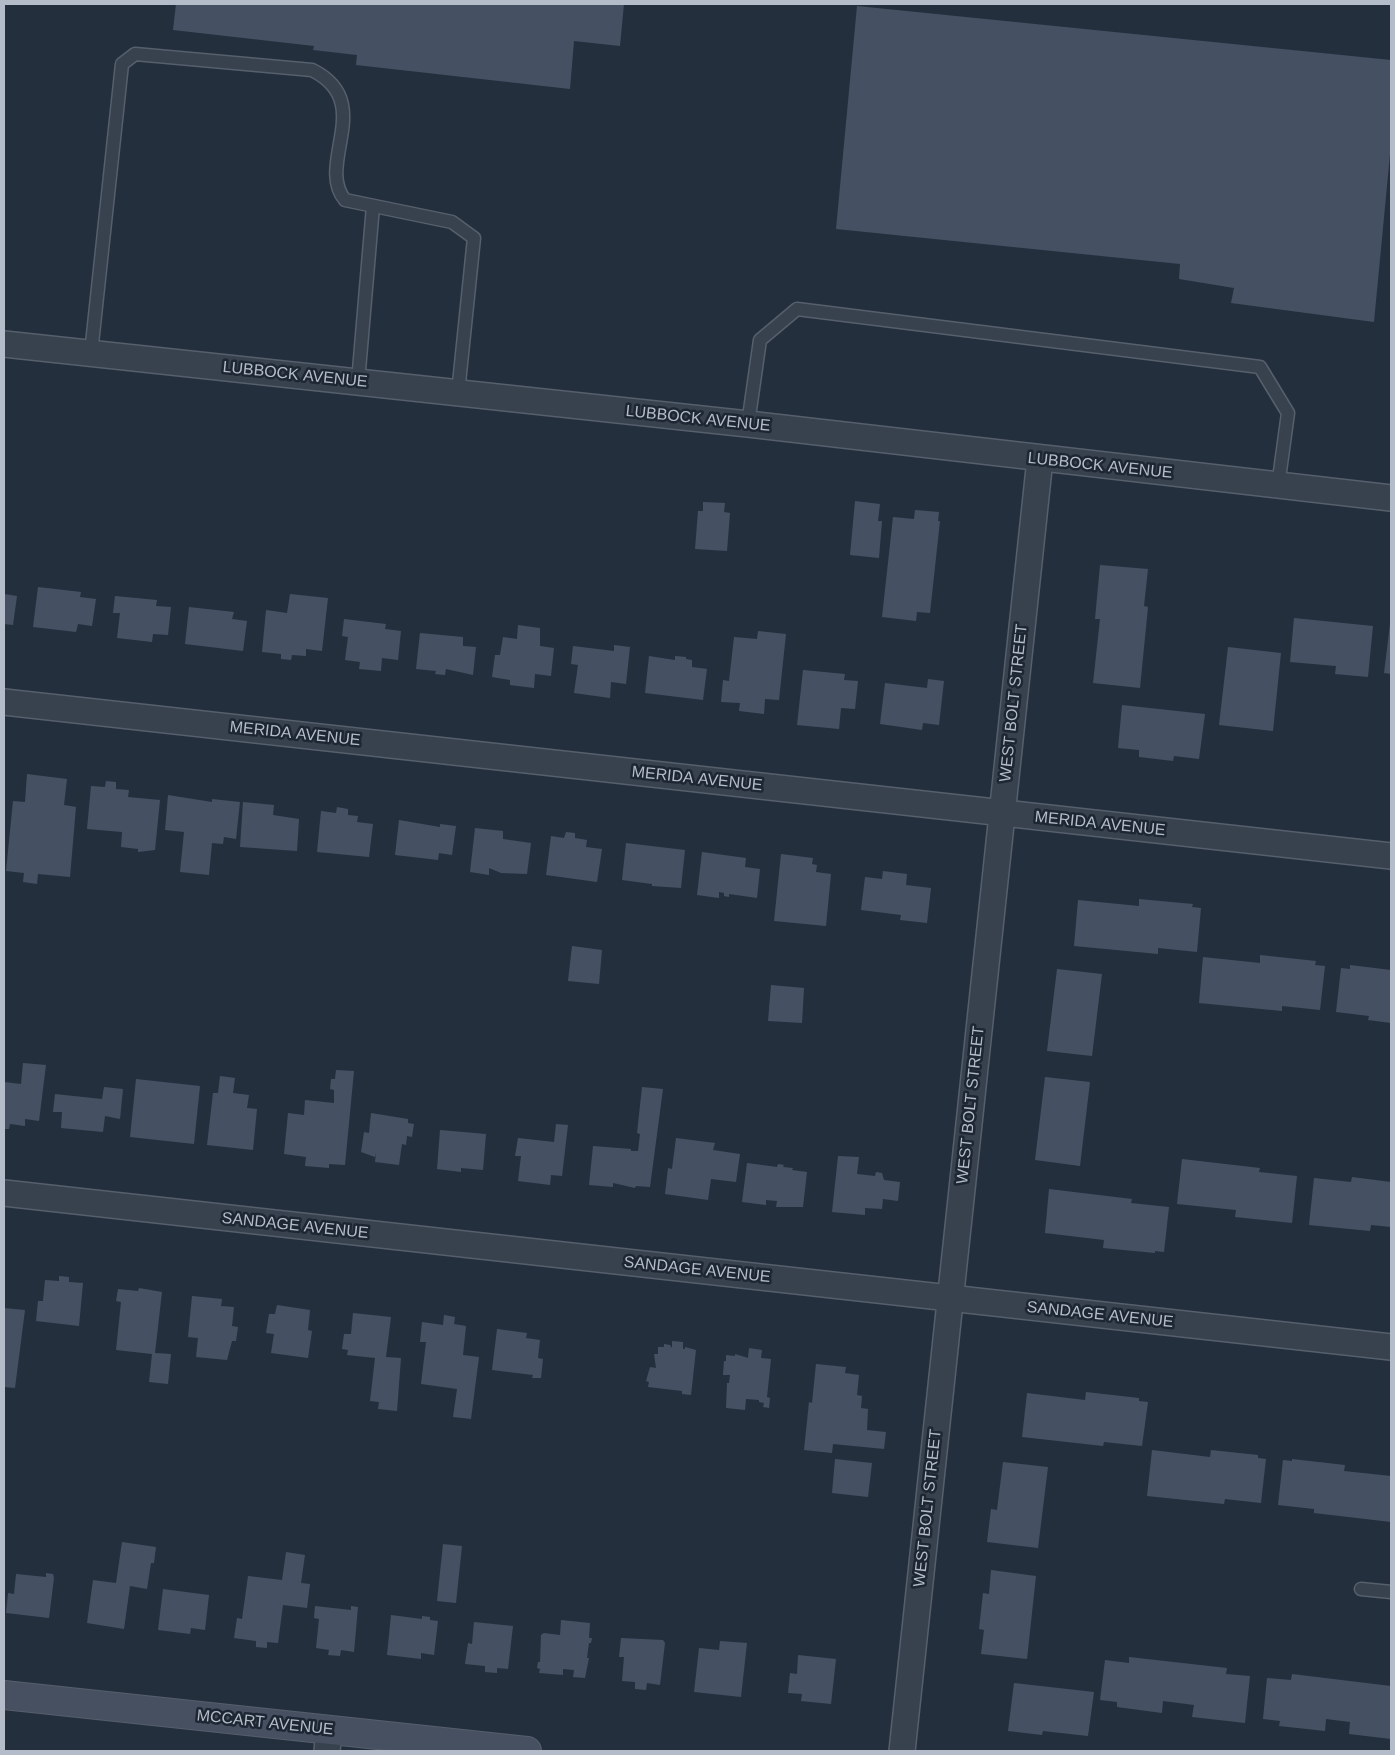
<!DOCTYPE html>
<html>
<head>
<meta charset="utf-8">
<style>
	body { margin:0 }
	#map { position:relative; width:1395px; height:1755px; overflow:hidden; background:#242f3e; font-family:Arial,sans-serif }
	canvas { display:block }
	.frame { position:absolute; inset:0; border:5px solid #b4bcc9; pointer-events:none }
</style>
</head>
<body>
<div id="map">
<canvas width="1395" height="1755"></canvas>
<div class="frame"></div>
</div>
<script>
const ctx = document.querySelector('canvas').getContext('2d');
ctx.lineJoin = 'round';
function paint(path, color) { ctx.fillStyle = color; ctx.fill(path, 'evenodd'); }
function strokePath(path, color, width, dash) { ctx.strokeStyle = color; ctx.lineWidth = width; ctx.lineCap = dash ? 'butt' : 'round'; ctx.setLineDash(dash || []); ctx.stroke(path); }
function label(font, color, halo, rows, align = 'center') {
  ctx.font = font + ' Arial,sans-serif'; ctx.lineWidth = 5; ctx.setLineDash([]); ctx.textBaseline = 'middle'; ctx.strokeStyle = halo; ctx.fillStyle = color; for (const [text, x, y, turn = 0] of rows) {
    ctx.save(); ctx.translate(x, y); ctx.rotate((+turn || 0) * Math.PI / 180); ctx.textAlign = isNaN(turn) ? turn : align; if (halo) ctx.strokeText(text, 0, 0); ctx.fillText(text, 0, 0); ctx.restore();
  }
}
paint(new Path2D(`
	M 176,4 L 624,4 L 620,46 L 574,41 L 570,89 L 356,65 L 357,55 L 313,50 L 314,46 L 173,30 Z
	M 857,6 L 1391,60 L 1391,144 L 1374,322 L 1231,303 L 1234,288 L 1179,279 L 1180,264 L 836,229 Z
	M 855,501 L 880,504 L 878,521 L 882,521 L 879,558 L 850,555 Z
	M 703,502 L 725,503 L 724,512 L 730,513 L 727,551 L 695,549 L 698,511 L 703,511 Z
	M 915,510 L 939,512 L 938,521 L 940,521 L 930,613 L 917,612 L 916,621 L 882,617 L 893,517 L 914,519 Z
	M 1100,565 L 1148,569 L 1144,606 L 1148,607 L 1140,688 L 1093,683 L 1100,619 L 1095,619 Z
	M 38,587 L 81,592 L 80,597 L 96,599 L 92,626 L 78,624 L 76,632 L 33,627 Z
	M 4,594 L 17,596 L 13,625 L 4,624 Z
	M 290,594 L 328,598 L 322,651 L 306,649 L 306,656 L 292,655 L 291,660 L 281,659 L 281,654 L 262,652 L 266,610 L 287,613 Z
	M 115,596 L 157,600 L 156,606 L 171,607 L 168,635 L 153,634 L 152,642 L 117,638 L 120,613 L 113,613 Z
	M 189,607 L 234,612 L 232,619 L 247,621 L 243,651 L 185,644 Z
	M 1294,618 L 1373,626 L 1368,677 L 1335,674 L 1336,666 L 1290,662 Z
	M 344,619 L 386,624 L 385,629 L 401,631 L 398,660 L 382,658 L 381,671 L 359,669 L 360,662 L 345,660 L 348,637 L 342,636 Z
	M 1390,624 L 1391,624 L 1391,674 L 1384,673 Z
	M 518,625 L 540,628 L 540,646 L 554,648 L 551,676 L 535,674 L 534,688 L 510,685 L 510,680 L 492,677 L 495,655 L 500,655 L 503,637 L 517,639 Z
	M 758,631 L 786,634 L 779,700 L 765,699 L 764,714 L 739,711 L 740,703 L 721,702 L 723,680 L 729,681 L 734,637 L 757,639 Z
	M 420,633 L 463,637 L 463,646 L 476,647 L 473,675 L 446,669 L 445,675 L 435,674 L 436,671 L 416,669 Z
	M 614,645 L 630,647 L 626,684 L 611,682 L 610,698 L 574,693 L 578,665 L 571,664 L 573,646 L 614,651 Z
	M 1228,647 L 1281,653 L 1273,731 L 1219,725 Z
	M 649,656 L 675,660 L 675,656 L 686,657 L 686,659 L 692,660 L 692,667 L 707,669 L 703,700 L 645,693 Z
	M 803,670 L 845,674 L 844,680 L 858,681 L 855,709 L 841,708 L 839,729 L 797,725 Z
	M 928,679 L 944,681 L 939,725 L 923,723 L 922,730 L 880,724 L 885,683 L 927,688 Z
	M 1122,705 L 1205,714 L 1199,759 L 1174,756 L 1173,761 L 1139,757 L 1139,750 L 1118,748 Z
	M 27,774 L 67,779 L 64,805 L 76,807 L 70,877 L 38,874 L 37,884 L 23,882 L 24,873 L 6,871 L 13,801 L 25,802 Z
	M 106,781 L 116,782 L 116,789 L 129,790 L 128,797 L 160,800 L 155,850 L 138,852 L 138,849 L 121,847 L 122,832 L 87,829 L 91,786 L 105,787 Z
	M 168,795 L 212,802 L 212,799 L 240,802 L 236,839 L 224,837 L 223,844 L 212,843 L 209,875 L 180,872 L 184,832 L 165,830 Z
	M 243,802 L 274,805 L 273,815 L 299,819 L 297,851 L 240,847 Z
	M 337,807 L 348,809 L 348,815 L 358,816 L 357,822 L 373,824 L 369,857 L 317,852 L 321,811 L 336,813 Z
	M 399,820 L 440,827 L 440,824 L 456,826 L 452,855 L 439,853 L 438,860 L 395,855 Z
	M 475,828 L 503,831 L 503,839 L 531,843 L 527,874 L 501,873 L 489,868 L 489,875 L 470,872 Z
	M 566,832 L 575,833 L 575,838 L 587,840 L 586,847 L 602,849 L 597,882 L 546,875 L 551,836 L 564,838 Z
	M 626,843 L 685,850 L 681,888 L 652,886 L 652,884 L 622,880 Z
	M 702,852 L 746,858 L 745,867 L 760,869 L 757,898 L 729,894 L 729,897 L 724,896 L 724,893 L 719,892 L 719,898 L 697,895 Z
	M 781,854 L 813,858 L 812,864 L 817,865 L 816,872 L 831,874 L 826,926 L 774,921 Z
	M 883,871 L 907,874 L 906,885 L 931,888 L 927,923 L 900,920 L 901,915 L 861,910 L 865,877 L 882,879 Z
	M 1139,899 L 1193,904 L 1192,907 L 1201,908 L 1197,952 L 1158,948 L 1158,954 L 1074,946 L 1078,900 L 1139,906 Z
	M 572,946 L 602,950 L 599,984 L 568,981 Z
	M 1260,955 L 1316,961 L 1315,965 L 1325,966 L 1320,1010 L 1282,1006 L 1282,1011 L 1199,1003 L 1203,957 L 1260,963 Z
	M 1350,965 L 1391,970 L 1391,1023 L 1368,1020 L 1369,1016 L 1336,1012 L 1341,968 L 1350,969 Z
	M 1057,969 L 1102,974 L 1092,1056 L 1047,1051 Z
	M 771,985 L 804,988 L 802,1023 L 768,1021 Z
	M 23,1063 L 46,1065 L 39,1121 L 25,1119 L 25,1126 L 10,1124 L 9,1129 L 4,1129 L 4,1082 L 21,1084 Z
	M 336,1070 L 354,1071 L 345,1165 L 329,1164 L 329,1168 L 305,1166 L 306,1157 L 284,1154 L 288,1113 L 304,1115 L 305,1100 L 334,1103 L 334,1090 L 330,1089 L 331,1079 L 335,1079 Z
	M 220,1076 L 235,1078 L 233,1093 L 249,1095 L 247,1108 L 257,1109 L 253,1150 L 207,1145 L 213,1093 L 218,1093 Z
	M 1045,1077 L 1090,1082 L 1080,1166 L 1035,1160 Z
	M 136,1079 L 200,1086 L 194,1144 L 130,1137 Z
	M 104,1087 L 123,1089 L 120,1119 L 105,1116 L 103,1132 L 61,1128 L 62,1112 L 53,1112 L 55,1094 L 102,1099 Z
	M 642,1087 L 663,1089 L 650,1187 L 636,1186 L 635,1188 L 613,1183 L 613,1187 L 589,1185 L 593,1146 L 631,1149 L 631,1151 L 638,1151 L 640,1134 L 637,1133 Z
	M 371,1113 L 408,1119 L 408,1123 L 414,1124 L 412,1137 L 407,1136 L 406,1145 L 402,1144 L 399,1165 L 375,1162 L 376,1153 L 375,1157 L 361,1152 L 364,1132 L 369,1133 Z
	M 556,1124 L 568,1125 L 562,1176 L 551,1175 L 550,1185 L 518,1181 L 521,1156 L 515,1156 L 518,1138 L 554,1142 Z
	M 440,1130 L 486,1134 L 483,1170 L 461,1168 L 461,1172 L 437,1169 Z
	M 676,1138 L 715,1143 L 713,1150 L 740,1154 L 736,1182 L 711,1179 L 708,1200 L 665,1194 L 668,1168 L 672,1169 Z
	M 838,1156 L 859,1157 L 857,1174 L 875,1176 L 876,1172 L 882,1173 L 884,1180 L 900,1182 L 898,1201 L 883,1199 L 882,1209 L 865,1208 L 865,1215 L 832,1212 Z
	M 1182,1159 L 1260,1168 L 1259,1172 L 1297,1176 L 1292,1223 L 1235,1217 L 1236,1210 L 1177,1204 Z
	M 747,1163 L 777,1167 L 778,1164 L 784,1165 L 783,1167 L 793,1168 L 792,1170 L 807,1172 L 803,1207 L 776,1207 L 777,1201 L 766,1200 L 766,1205 L 742,1202 Z
	M 1352,1177 L 1391,1182 L 1391,1227 L 1371,1225 L 1370,1231 L 1309,1225 L 1314,1178 L 1351,1182 Z
	M 1049,1189 L 1132,1199 L 1131,1203 L 1169,1207 L 1164,1252 L 1155,1251 L 1155,1253 L 1103,1248 L 1104,1240 L 1045,1233 Z
	M 59,1276 L 69,1277 L 69,1282 L 83,1283 L 79,1326 L 36,1321 L 38,1301 L 43,1301 L 45,1280 L 59,1281 Z
	M 139,1288 L 162,1292 L 155,1353 L 171,1354 L 168,1384 L 149,1382 L 152,1354 L 116,1350 L 121,1302 L 116,1301 L 118,1289 L 138,1291 Z
	M 192,1296 L 222,1299 L 221,1306 L 234,1307 L 232,1326 L 238,1327 L 236,1341 L 232,1341 L 227,1360 L 196,1357 L 198,1338 L 188,1337 Z
	M 277,1305 L 310,1310 L 308,1330 L 312,1331 L 308,1358 L 271,1353 L 274,1334 L 266,1333 L 269,1314 L 275,1314 Z
	M 4,1308 L 25,1310 L 15,1388 L 4,1387 Z
	M 353,1313 L 391,1317 L 386,1357 L 401,1358 L 397,1411 L 378,1409 L 379,1402 L 370,1401 L 375,1358 L 347,1355 L 348,1350 L 342,1349 L 344,1334 L 351,1334 Z
	M 444,1315 L 455,1317 L 454,1324 L 466,1326 L 463,1355 L 479,1357 L 471,1419 L 453,1417 L 457,1389 L 421,1384 L 426,1342 L 420,1342 L 422,1322 L 443,1325 Z
	M 497,1329 L 527,1333 L 526,1338 L 540,1340 L 538,1358 L 543,1359 L 541,1378 L 532,1378 L 533,1375 L 492,1370 Z
	M 672,1341 L 683,1342 L 683,1349 L 685,1349 L 685,1347 L 696,1350 L 691,1395 L 682,1394 L 682,1391 L 648,1387 L 649,1382 L 646,1381 L 650,1367 L 656,1368 L 654,1354 L 658,1354 L 658,1347 L 664,1347 L 664,1344 L 670,1345 L 672,1348 Z
	M 749,1348 L 762,1350 L 761,1358 L 771,1359 L 767,1397 L 770,1398 L 769,1408 L 763,1407 L 764,1403 L 759,1402 L 759,1400 L 746,1399 L 745,1410 L 726,1408 L 727,1383 L 729,1383 L 730,1375 L 723,1375 L 724,1361 L 726,1361 L 726,1355 L 735,1356 L 735,1354 L 748,1358 Z
	M 816,1364 L 846,1367 L 845,1373 L 859,1375 L 857,1395 L 862,1396 L 861,1408 L 868,1409 L 867,1430 L 886,1432 L 884,1449 L 833,1444 L 832,1453 L 804,1450 L 809,1402 L 812,1403 Z
	M 1086,1392 L 1139,1398 L 1139,1401 L 1148,1402 L 1142,1446 L 1104,1442 L 1103,1446 L 1022,1437 L 1027,1393 L 1085,1400 Z
	M 1152,1450 L 1210,1457 L 1211,1450 L 1258,1455 L 1258,1458 L 1266,1459 L 1261,1503 L 1225,1499 L 1224,1504 L 1147,1496 Z
	M 835,1459 L 872,1463 L 868,1497 L 832,1493 Z
	M 1292,1459 L 1345,1465 L 1344,1471 L 1391,1476 L 1391,1522 L 1314,1513 L 1314,1509 L 1278,1505 L 1283,1460 L 1292,1461 Z
	M 1003,1462 L 1048,1467 L 1038,1548 L 987,1542 L 991,1509 L 997,1510 Z
	M 122,1542 L 156,1547 L 154,1563 L 151,1563 L 147,1589 L 130,1586 L 124,1629 L 87,1623 L 93,1580 L 116,1583 Z
	M 443,1544 L 462,1546 L 456,1603 L 437,1601 Z
	M 286,1552 L 305,1555 L 301,1583 L 310,1584 L 307,1608 L 283,1605 L 278,1643 L 267,1642 L 267,1648 L 256,1647 L 256,1641 L 234,1638 L 237,1618 L 242,1619 L 248,1576 L 282,1580 Z
	M 991,1570 L 1036,1576 L 1027,1659 L 981,1654 L 984,1630 L 979,1629 L 983,1593 L 989,1594 Z
	M 46,1573 L 53,1574 L 54,1578 L 49,1618 L 6,1613 L 8,1593 L 14,1594 L 16,1574 L 46,1577 Z
	M 163,1589 L 209,1595 L 205,1630 L 191,1628 L 190,1634 L 158,1630 Z
	M 315,1606 L 351,1610 L 351,1606 L 358,1607 L 354,1652 L 341,1650 L 340,1656 L 328,1655 L 329,1650 L 316,1648 L 319,1619 L 314,1618 Z
	M 391,1615 L 422,1619 L 422,1616 L 430,1617 L 430,1620 L 438,1621 L 434,1655 L 421,1653 L 421,1659 L 387,1655 Z
	M 561,1620 L 590,1623 L 589,1638 L 592,1638 L 591,1643 L 589,1643 L 587,1658 L 589,1658 L 585,1678 L 573,1677 L 574,1670 L 563,1669 L 563,1675 L 539,1673 L 540,1669 L 537,1668 L 538,1662 L 540,1662 L 541,1635 L 544,1633 L 560,1635 Z
	M 474,1622 L 513,1626 L 508,1669 L 497,1668 L 497,1673 L 485,1672 L 485,1666 L 465,1664 L 468,1643 L 472,1644 Z
	M 621,1638 L 663,1640 L 665,1643 L 660,1685 L 647,1683 L 646,1690 L 635,1689 L 635,1682 L 622,1681 L 624,1657 L 619,1657 Z
	M 720,1641 L 747,1643 L 741,1697 L 694,1692 L 699,1648 L 719,1650 Z
	M 798,1655 L 836,1659 L 831,1704 L 801,1701 L 802,1694 L 788,1693 L 790,1673 L 797,1674 Z
	M 1129,1657 L 1227,1668 L 1226,1674 L 1250,1676 L 1245,1723 L 1192,1717 L 1194,1705 L 1163,1701 L 1162,1713 L 1117,1707 L 1117,1702 L 1100,1700 L 1105,1660 L 1129,1663 Z
	M 1292,1674 L 1391,1686 L 1391,1739 L 1349,1734 L 1350,1722 L 1326,1719 L 1325,1731 L 1279,1726 L 1280,1721 L 1263,1719 L 1267,1678 L 1291,1680 Z
	M 1014,1683 L 1094,1692 L 1088,1736 L 1043,1731 L 1042,1735 L 1008,1731 Z`), '#455162');
const lane = new Path2D(`
	M 91,353 L 122,64 L 135,54 L 312,70 C 377,102 315,164 345,200 L 452,222 L 474,238 L 458,393
	M 358,382 L 373,206
	M 748,424 L 760,340 L 797,309 L 1260,367 L 1288,413 L 1278,486
	M 1361,1589 L 1391,1592`);
const street = new Path2D(`
	M 4,344 L 748,424 L 1391,498
	M 4,702 L 1391,856
	M 4,1193 L 1391,1347
	M 327,1751 L 329,1730
	M 902,1751 L 1040,459`);
const secondary = new Path2D(`
	M 4,1695 L 527,1751`);
strokePath(lane, '#565f6c', 15);
strokePath(street, '#565f6c', 28);
strokePath(secondary, '#565f6c', 30);
strokePath(lane, '#38414e', 12);
strokePath(street, '#38414e', 25);
strokePath(secondary, '#465061', 28);
label('16px', '#b4bcc9', '#1d2633', [
	["LUBBOCK AVENUE",295,375,6],
	["LUBBOCK AVENUE",698,419,6],
	["LUBBOCK AVENUE",1100,466,6],
	["WEST BOLT STREET",1014,703,-84],
	["MERIDA AVENUE",295,734,6],
	["MERIDA AVENUE",697,779,6],
	["MERIDA AVENUE",1100,824,6],
	["WEST BOLT STREET",971,1105,-84],
	["SANDAGE AVENUE",295,1226,6],
	["SANDAGE AVENUE",697,1270,6],
	["SANDAGE AVENUE",1100,1315,6],
	["WEST BOLT STREET",928,1508,-84],
	["MCCART AVENUE",265,1723,6]
]);
</script>
</body>
</html>
